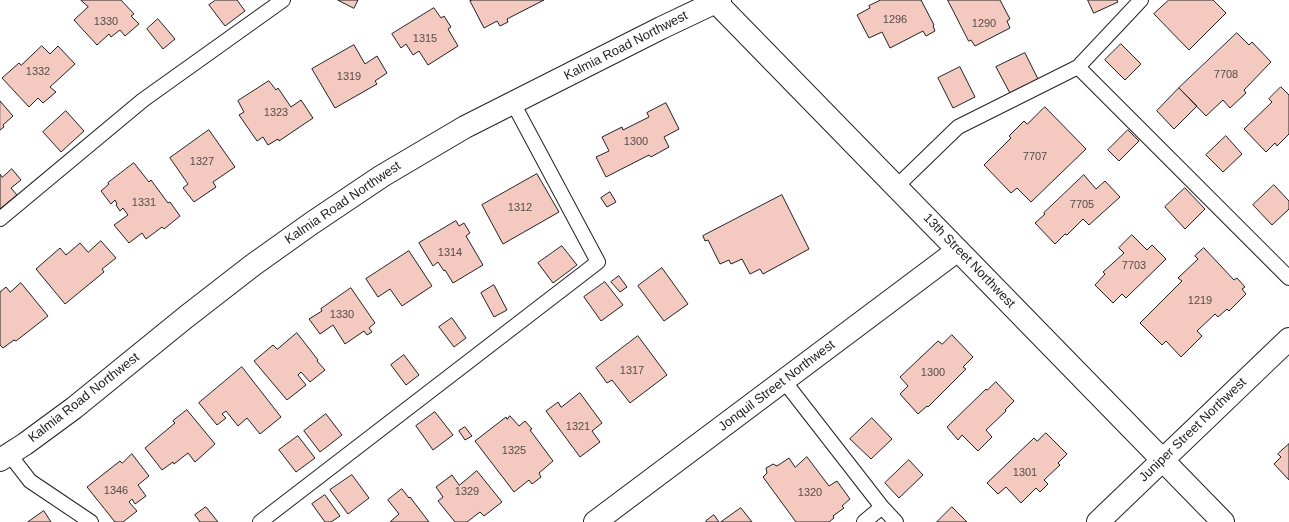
<!DOCTYPE html>
<html>
<head>
<meta charset="utf-8">
<style>
	body { margin:0 }
	canvas { display:block; background:#fff }
</style>
</head>
<body>
<canvas width="1289" height="522"></canvas>
<script>
const ctx = document.querySelector('canvas').getContext('2d');
ctx.lineJoin = 'round';
function paint(path, color) { ctx.fillStyle = color; ctx.fill(path, 'evenodd'); }
function strokePath(path, color, width, dash) { ctx.strokeStyle = color; ctx.lineWidth = width; ctx.lineCap = dash ? 'butt' : 'round'; ctx.setLineDash(dash || []); ctx.stroke(path); }
function label(font, color, halo, rows, align = 'center') {
  ctx.font = font + ' Arial,sans-serif'; ctx.lineWidth = 3; ctx.setLineDash([]); ctx.textBaseline = 'middle'; ctx.strokeStyle = halo; ctx.fillStyle = color; for (const [text, x, y, turn = 0] of rows) {
    ctx.save(); ctx.translate(x, y); ctx.rotate((+turn || 0) * Math.PI / 180); ctx.textAlign = isNaN(turn) ? turn : align; if (halo) ctx.strokeText(text, 0, 0); ctx.fillText(text, 0, 0); ctx.restore();
  }
}
const building = new Path2D(`
	M 81,0 L 121,0 L 134,14 L 131,16 L 139,24 L 125,36 L 120,30 L 111,37 L 109,34 L 97,45 L 74,20 L 88,7 Z
	M 216,0 L 237,0 L 245,11 L 225,26 L 209,5 Z
	M 338,0 L 358,0 L 354,8 Z
	M 473,0 L 544,0 L 507,19 L 508,22 L 500,26 L 497,21 L 484,28 L 470,1 Z
	M 881,0 L 921,0 L 934,25 L 933,26 L 935,31 L 926,36 L 923,31 L 890,48 L 882,32 L 869,38 L 857,15 L 870,8 L 869,6 Z
	M 948,0 L 1000,0 L 1010,19 L 1007,21 L 1010,28 L 975,46 L 971,40 L 969,41 Z
	M 1088,0 L 1117,0 L 1118,2 L 1094,13 Z
	M 1169,0 L 1213,0 L 1226,13 L 1189,50 L 1154,14 Z
	M 434,8 L 441,18 L 444,16 L 451,27 L 448,29 L 458,46 L 428,65 L 419,51 L 413,55 L 406,44 L 401,48 L 392,34 Z
	M 158,19 L 175,39 L 163,49 L 147,29 Z
	M 1237,33 L 1249,45 L 1252,42 L 1271,62 L 1244,90 L 1246,93 L 1230,108 L 1223,100 L 1206,116 L 1179,88 Z
	M 1121,44 L 1141,64 L 1125,80 L 1105,60 Z
	M 354,45 L 365,64 L 377,56 L 387,73 L 375,81 L 377,84 L 335,108 L 312,69 Z
	M 42,46 L 50,54 L 58,46 L 75,64 L 50,87 L 56,92 L 43,103 L 38,98 L 29,107 L 2,78 L 19,63 L 21,65 Z
	M 1025,53 L 1039,81 L 1011,95 L 996,67 Z
	M 960,67 L 975,97 L 953,108 L 938,78 Z
	M 269,81 L 276,90 L 278,88 L 291,107 L 301,100 L 313,118 L 279,141 L 278,139 L 268,145 L 263,137 L 257,141 L 239,115 L 244,112 L 238,101 Z
	M 1281,87 L 1289,95 L 1289,134 L 1277,146 L 1275,143 L 1266,152 L 1244,129 L 1272,102 L 1269,99 Z
	M 1179,88 L 1197,106 L 1174,129 L 1157,111 Z
	M 0,101 L 13,116 L 3,125 L 4,127 L 0,130 Z
	M 666,103 L 679,129 L 664,137 L 669,147 L 651,157 L 649,155 L 606,177 L 596,157 L 609,151 L 602,137 L 622,127 L 623,130 L 649,117 L 647,113 Z
	M 1045,107 L 1086,149 L 1031,202 L 1017,188 L 1011,193 L 984,165 L 1011,138 L 1009,136 L 1024,121 L 1027,124 Z
	M 66,111 L 84,131 L 61,152 L 43,132 Z
	M 209,130 L 235,167 L 213,182 L 216,187 L 194,202 L 183,188 L 188,184 L 170,158 Z
	M 1128,130 L 1139,141 L 1119,161 L 1108,150 Z
	M 1226,136 L 1242,154 L 1223,172 L 1206,155 Z
	M 134,163 L 149,182 L 151,180 L 168,203 L 170,202 L 180,216 L 164,229 L 162,227 L 146,239 L 142,233 L 129,243 L 114,225 L 128,215 L 123,208 L 120,211 L 116,205 L 117,204 L 115,200 L 111,204 L 101,191 L 109,184 L 108,183 Z
	M 12,169 L 21,180 L 11,188 L 17,195 L 0,209 L 0,174 L 2,177 Z
	M 537,174 L 559,212 L 503,244 L 482,205 Z
	M 1084,175 L 1096,189 L 1105,181 L 1120,197 L 1089,225 L 1083,219 L 1067,235 L 1065,234 L 1055,244 L 1035,223 L 1045,214 L 1044,213 Z
	M 1274,185 L 1289,201 L 1289,209 L 1272,225 L 1253,205 Z
	M 1185,188 L 1205,209 L 1185,229 L 1165,207 Z
	M 610,192 L 616,202 L 607,207 L 601,198 Z
	M 782,195 L 809,249 L 763,274 L 760,269 L 750,274 L 742,259 L 731,264 L 729,260 L 720,264 L 708,240 L 705,241 L 703,236 Z
	M 456,221 L 459,226 L 464,223 L 470,233 L 466,236 L 483,265 L 453,283 L 445,270 L 444,271 L 438,262 L 433,266 L 419,243 Z
	M 1132,235 L 1147,250 L 1152,245 L 1166,259 L 1126,298 L 1122,294 L 1113,303 L 1095,285 L 1105,274 L 1103,272 L 1124,253 L 1119,248 Z
	M 101,241 L 116,258 L 102,269 L 104,272 L 65,304 L 36,269 L 60,248 L 66,255 L 80,243 L 88,252 Z
	M 562,246 L 577,265 L 553,283 L 538,263 Z
	M 1204,248 L 1234,280 L 1237,278 L 1245,287 L 1242,289 L 1246,294 L 1229,311 L 1227,309 L 1218,317 L 1215,314 L 1197,331 L 1202,336 L 1181,357 L 1166,341 L 1162,345 L 1140,323 L 1182,281 L 1178,278 L 1198,259 L 1195,256 Z
	M 409,251 L 432,286 L 402,306 L 390,289 L 378,297 L 366,279 Z
	M 662,268 L 688,304 L 664,321 L 638,286 Z
	M 619,276 L 627,287 L 620,292 L 611,282 Z
	M 605,282 L 623,305 L 601,321 L 584,297 Z
	M 21,283 L 48,316 L 16,341 L 14,340 L 3,348 L 0,345 L 0,292 L 6,287 L 10,292 Z
	M 494,285 L 507,310 L 494,317 L 481,293 Z
	M 351,288 L 375,323 L 369,328 L 372,332 L 367,335 L 364,331 L 345,344 L 333,325 L 320,334 L 309,319 L 322,311 L 321,309 Z
	M 452,318 L 466,338 L 454,347 L 439,327 Z
	M 297,333 L 318,360 L 317,361 L 325,370 L 310,382 L 301,372 L 298,375 L 306,385 L 287,400 L 254,361 L 273,345 L 277,349 Z
	M 952,335 L 973,357 L 963,367 L 966,369 L 928,407 L 927,406 L 918,414 L 900,394 L 908,386 L 900,377 L 938,341 L 942,344 Z
	M 638,336 L 667,375 L 630,403 L 612,380 L 607,383 L 596,368 Z
	M 404,355 L 419,375 L 406,385 L 391,365 Z
	M 242,367 L 281,417 L 260,434 L 247,418 L 238,426 L 226,411 L 222,414 L 226,418 L 217,425 L 199,403 Z
	M 996,382 L 1014,401 L 1005,410 L 1006,411 L 986,430 L 992,437 L 978,451 L 962,435 L 958,440 L 947,427 L 986,389 L 987,390 Z
	M 580,393 L 602,423 L 592,431 L 600,442 L 580,457 L 546,411 L 558,402 L 561,407 Z
	M 187,410 L 215,444 L 195,462 L 188,453 L 174,464 L 173,462 L 162,470 L 145,448 L 175,423 L 173,421 Z
	M 435,412 L 453,435 L 433,450 L 416,426 Z
	M 326,414 L 342,435 L 320,452 L 304,431 Z
	M 510,416 L 519,426 L 525,421 L 532,429 L 530,430 L 553,461 L 539,473 L 541,477 L 532,484 L 529,480 L 514,492 L 475,441 L 506,417 L 507,419 Z
	M 872,418 L 892,439 L 871,459 L 850,439 Z
	M 465,427 L 472,436 L 465,440 L 459,431 Z
	M 1046,433 L 1067,454 L 1058,463 L 1060,465 L 1044,480 L 1048,484 L 1040,492 L 1036,488 L 1021,503 L 1006,487 L 998,494 L 987,483 L 1034,438 L 1037,441 Z
	M 298,436 L 315,458 L 296,472 L 279,450 Z
	M 1289,444 L 1289,480 L 1274,464 L 1281,457 L 1278,454 Z
	M 132,454 L 149,476 L 138,485 L 146,496 L 135,504 L 132,499 L 129,502 L 137,511 L 123,522 L 115,522 L 87,487 L 120,461 L 122,463 Z
	M 807,457 L 829,486 L 837,481 L 850,499 L 842,506 L 844,508 L 833,516 L 834,518 L 829,522 L 796,522 L 763,477 L 767,473 L 766,468 L 773,464 L 777,466 L 789,458 L 795,467 Z
	M 909,460 L 923,475 L 899,498 L 885,483 Z
	M 477,471 L 502,502 L 484,516 L 480,512 L 467,522 L 455,522 L 438,501 L 443,497 L 436,487 L 452,475 L 459,485 Z
	M 352,475 L 369,498 L 348,514 L 330,490 Z
	M 402,489 L 409,498 L 410,497 L 429,522 L 390,522 L 399,514 L 388,500 Z
	M 325,495 L 340,516 L 331,522 L 325,522 L 312,504 Z
	M 206,507 L 218,522 L 200,522 L 195,515 Z
	M 952,507 L 967,522 L 937,522 Z
	M 741,508 L 752,522 L 721,522 Z
	M 44,511 L 51,522 L 28,522 Z
	M 714,515 L 719,522 L 706,522 L 706,521 Z`);
paint(building, '#f3c9c0');
strokePath(building, '#222', 1);
const lane = new Path2D(`
	M 1078,67 L 1289,278
	M 896,187 L 958,127 L 1078,67 L 1141,0
	M 0,219 L 143,100 L 283,0
	M 784,381 L 882,507 L 896,522
	M 9,454 L 30,481 L 91,522
	M 260,522 L 598,262 L 513,103
	M 864,522 L 882,507`);
const street = new Path2D(`
	M 714,0 L 1223,522
	M 595,522 L 958,250
	M 1098,522 L 1289,339`);
const secondary = new Path2D(`
	M 0,460 L 25,444 L 74,408 L 186,317 L 253,265 L 312,223 L 382,176 L 465,127 L 661,28 L 720,0`);
strokePath(lane, '#222', 16);
strokePath(street, '#222', 24);
strokePath(secondary, '#222', 24);
strokePath(lane, '#fff', 14);
strokePath(street, '#fff', 22);
strokePath(secondary, '#fff', 22);
label('11px', '#564c4a', null, [
	["1296",895,20],
	["1330",106,22],
	["1290",984,24],
	["1315",425,39],
	["1332",38,72],
	["7708",1226,75],
	["1319",349,77],
	["1323",276,113],
	["1300",636,142],
	["7707",1035,157],
	["1327",202,162],
	["1331",144,203],
	["7705",1082,205],
	["1312",520,208],
	["1314",450,253],
	["7703",1134,266],
	["1219",1200,301],
	["1330",342,315],
	["1317",632,371],
	["1300",933,373],
	["1321",578,427],
	["1325",514,451],
	["1301",1025,473],
	["1346",116,491],
	["1329",467,492],
	["1320",810,493]
]);
label('13px', '#222', '#fff', [
	["Kalmia Road Northwest",626,46,-27],
	["Kalmia Road Northwest",343,203,-34],
	["13th Street Northwest",969,261,46],
	["Jonquil Street Northwest",777,386,-37],
	["Kalmia Road Northwest",84,398,-38],
	["Juniper Street Northwest",1193,430,-44]
]);
</script>
</body>
</html>
